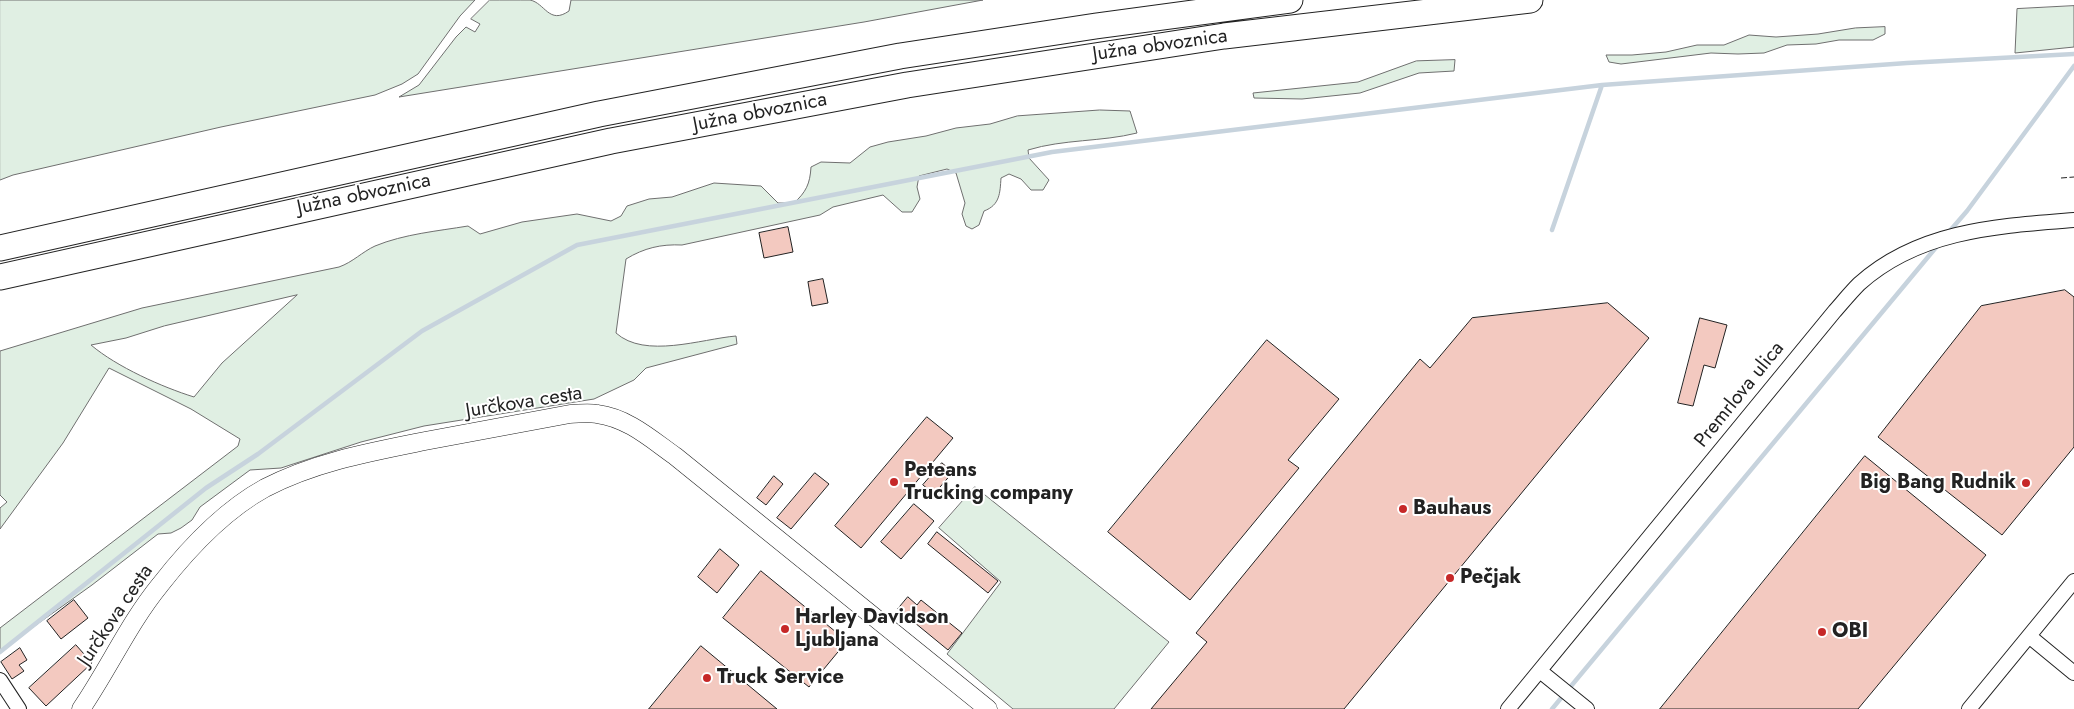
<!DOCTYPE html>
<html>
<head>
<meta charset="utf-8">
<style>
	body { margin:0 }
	canvas { display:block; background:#fff }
</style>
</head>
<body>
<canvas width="2074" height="709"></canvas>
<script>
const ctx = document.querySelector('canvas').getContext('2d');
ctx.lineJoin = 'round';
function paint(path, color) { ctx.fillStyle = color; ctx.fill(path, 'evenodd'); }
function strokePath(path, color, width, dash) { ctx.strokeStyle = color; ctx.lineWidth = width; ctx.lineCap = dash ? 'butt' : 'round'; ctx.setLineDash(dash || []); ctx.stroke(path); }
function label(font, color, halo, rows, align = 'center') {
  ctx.font = font + ' Jost,sans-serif'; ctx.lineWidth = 4; ctx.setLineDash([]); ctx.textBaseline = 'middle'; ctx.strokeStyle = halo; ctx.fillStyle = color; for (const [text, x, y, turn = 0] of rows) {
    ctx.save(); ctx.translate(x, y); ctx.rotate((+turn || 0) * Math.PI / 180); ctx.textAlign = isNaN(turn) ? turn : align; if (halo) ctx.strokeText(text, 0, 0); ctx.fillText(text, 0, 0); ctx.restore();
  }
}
const green = new Path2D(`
	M 0,0 L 475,0 L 460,16 L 418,74 L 402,84 L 375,95 L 221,127 L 13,175 L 0,180 Z
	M 490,0 C 502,0 518,0 530,0 C 545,3 549,25 569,11 L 571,0 L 983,0 L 864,22 L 399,97 L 419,85 L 456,37 L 466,27 L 475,32 L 480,24 L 471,19 Z
	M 2074,6 L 2074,47 L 2015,53 L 2017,9 Z
	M 1885,27 L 1885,34 L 1873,40 L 1839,40 L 1816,44 L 1787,45 L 1764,53 L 1738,54 L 1711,53 L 1621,64 L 1609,62 L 1606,55 L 1632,55 L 1666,52 L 1697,45 L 1724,45 L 1749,35 L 1776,37 L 1818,34 L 1855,28 Z
	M 1455,60 L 1454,71 L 1419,73 L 1360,93 L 1302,99 L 1254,98 L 1253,93 L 1358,82 L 1416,61 Z
	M 1100,110 L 1130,111 L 1137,133 C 1101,142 1064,139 1028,150 L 1029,158 L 1049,180 L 1043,190 L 1031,190 L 1021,179 L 1009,174 L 1001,178 C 1000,193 1000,205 984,211 L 979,225 L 972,229 L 966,226 L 962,214 L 965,203 L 956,173 L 947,169 L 919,176 L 917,187 L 920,199 L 912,212 L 902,212 L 883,195 L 833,207 L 820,215 L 682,245 C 661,244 644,248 626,259 L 616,333 C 645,359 701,339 736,336 L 737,344 L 646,368 L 634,380 L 594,399 L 424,426 L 361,442 L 281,468 L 250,470 L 200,507 L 192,520 L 181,528 L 171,533 L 158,534 L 92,585 L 1,650 L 0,649 L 0,628 L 238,446 L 240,439 L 191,409 L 109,368 L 63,443 L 0,529 L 0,508 L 7,502 L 0,495 L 0,351 L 142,308 L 339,267 C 353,262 362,252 375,246 C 404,234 438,231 468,226 L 480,234 L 522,222 L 577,214 L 611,221 L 621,216 L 627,206 L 649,199 L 672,197 L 714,183 L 761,186 L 778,203 L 794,203 C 806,192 810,184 811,167 L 821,162 L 850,163 L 870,147 L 888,142 L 926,136 L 956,128 L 990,124 L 1017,116 ZM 297,295 L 222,363 L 194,397 C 162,387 117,367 91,345 L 126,338 L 164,326 Z
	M 975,487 L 1169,642 L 1114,709 L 1013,709 L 947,654 L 1001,582 L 939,528 Z`);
paint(green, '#e0efe3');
strokePath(green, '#6f6f6f', 1);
strokePath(new Path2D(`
	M 1552,230 L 1602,85
	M 1948,233 L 1967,211 L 2074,66
	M 0,652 L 206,488 L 258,454 L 422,331 L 577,245 L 1052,152 L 1602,85 L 1907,63 L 2074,54
	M 1552,709 L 1938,245`), '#c7d3dd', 4.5);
const building = new Path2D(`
	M 788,227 L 793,252 L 764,258 L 759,233 Z
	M 823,279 L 828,303 L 812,306 L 808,282 Z
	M 2065,290 L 2074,297 L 2074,447 L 2002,535 L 1878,437 L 1981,306 Z
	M 1608,303 L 1649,338 L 1344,709 L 1151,709 L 1207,642 L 1196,633 L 1420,359 L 1430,368 L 1472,318 Z
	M 1700,318 L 1727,325 L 1715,368 L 1704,365 L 1693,406 L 1678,403 Z
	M 1267,340 L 1339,399 L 1288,460 L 1299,468 L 1190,600 L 1108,532 Z
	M 927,417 L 953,438 L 861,548 L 835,526 Z
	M 1865,456 L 1986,555 L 1858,709 L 1660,709 Z
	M 942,463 L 953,472 L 934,494 L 923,485 Z
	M 815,473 L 829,484 L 791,529 L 777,518 Z
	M 774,476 L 783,484 L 766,505 L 757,498 Z
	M 914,504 L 934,521 L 901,559 L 881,542 Z
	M 937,532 L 998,581 L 988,593 L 928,544 Z
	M 720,549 L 739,565 L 717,593 L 698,577 Z
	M 761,571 L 847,641 L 809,687 L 723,618 Z
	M 908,597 L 917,605 L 921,600 L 962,633 L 948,650 L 898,609 Z
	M 74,600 L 88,618 L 61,639 L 47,621 Z
	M 76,645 L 92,663 L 46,706 L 29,688 Z
	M 701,646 L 777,709 L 649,709 Z
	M 20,648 L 27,660 L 19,665 L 24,671 L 12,679 L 1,662 Z`);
paint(building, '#f3c9c0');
strokePath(building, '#222', 1);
const minor = new Path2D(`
	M 2029,636 L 2074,673
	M 1540,671 L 1587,709
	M 0,680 L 19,709
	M 1508,709 L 1834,312 C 1842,303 1850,293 1859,284 C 1919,230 1998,226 2074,220
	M 1969,709 L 2074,581`);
const tertiary = new Path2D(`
	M 81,709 C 109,668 129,623 160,585 C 188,549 225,510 265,488 C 315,462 370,452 425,441 C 473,432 521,423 570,414 C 578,414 588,412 597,414 C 628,418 651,439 675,456 L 988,709`);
const motorway = new Path2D(`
	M 0,248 L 599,114 L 900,56 L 1096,26 L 1290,0
	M 0,277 L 611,141 L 907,85 L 1224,36 L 1530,0`);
strokePath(minor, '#222', 16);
strokePath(tertiary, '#222', 19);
strokePath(motorway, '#222', 27);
strokePath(minor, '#fff', 14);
strokePath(tertiary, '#fff', 18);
strokePath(motorway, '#fff', 25);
strokePath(new Path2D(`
	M 2061,178 L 2074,177`), '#222', 1, [6, 2.5]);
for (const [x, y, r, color] of [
	[894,482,5,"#c62828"],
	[2026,483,5,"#c62828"],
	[1403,509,5,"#c62828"],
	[1450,578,5,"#c62828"],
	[785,629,5,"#c62828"],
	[1822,632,5,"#c62828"],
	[707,678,5,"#c62828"]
]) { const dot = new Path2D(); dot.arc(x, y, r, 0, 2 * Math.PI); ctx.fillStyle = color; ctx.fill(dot); strokePath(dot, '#fff', 2); }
label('20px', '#222', '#fff', [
	["Južna obvoznica",1160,46,-8],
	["Južna obvoznica",760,113,-11],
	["Južna obvoznica",364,195,-12],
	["Premrlova ulica",1740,395,-51],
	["Jurčkova cesta",524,403,-9],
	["Jurčkova cesta",116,616,-56]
]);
label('bold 20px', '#222', '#fff', [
	["Peteans",904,471],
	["Trucking company",904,494],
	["Big Bang Rudnik",2016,483,"right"],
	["Bauhaus",1413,509],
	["Pečjak",1460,578],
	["Harley Davidson",795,618],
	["Ljubljana",795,641],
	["OBI",1832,632],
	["Truck Service",717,678]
], 'left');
</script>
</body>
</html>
